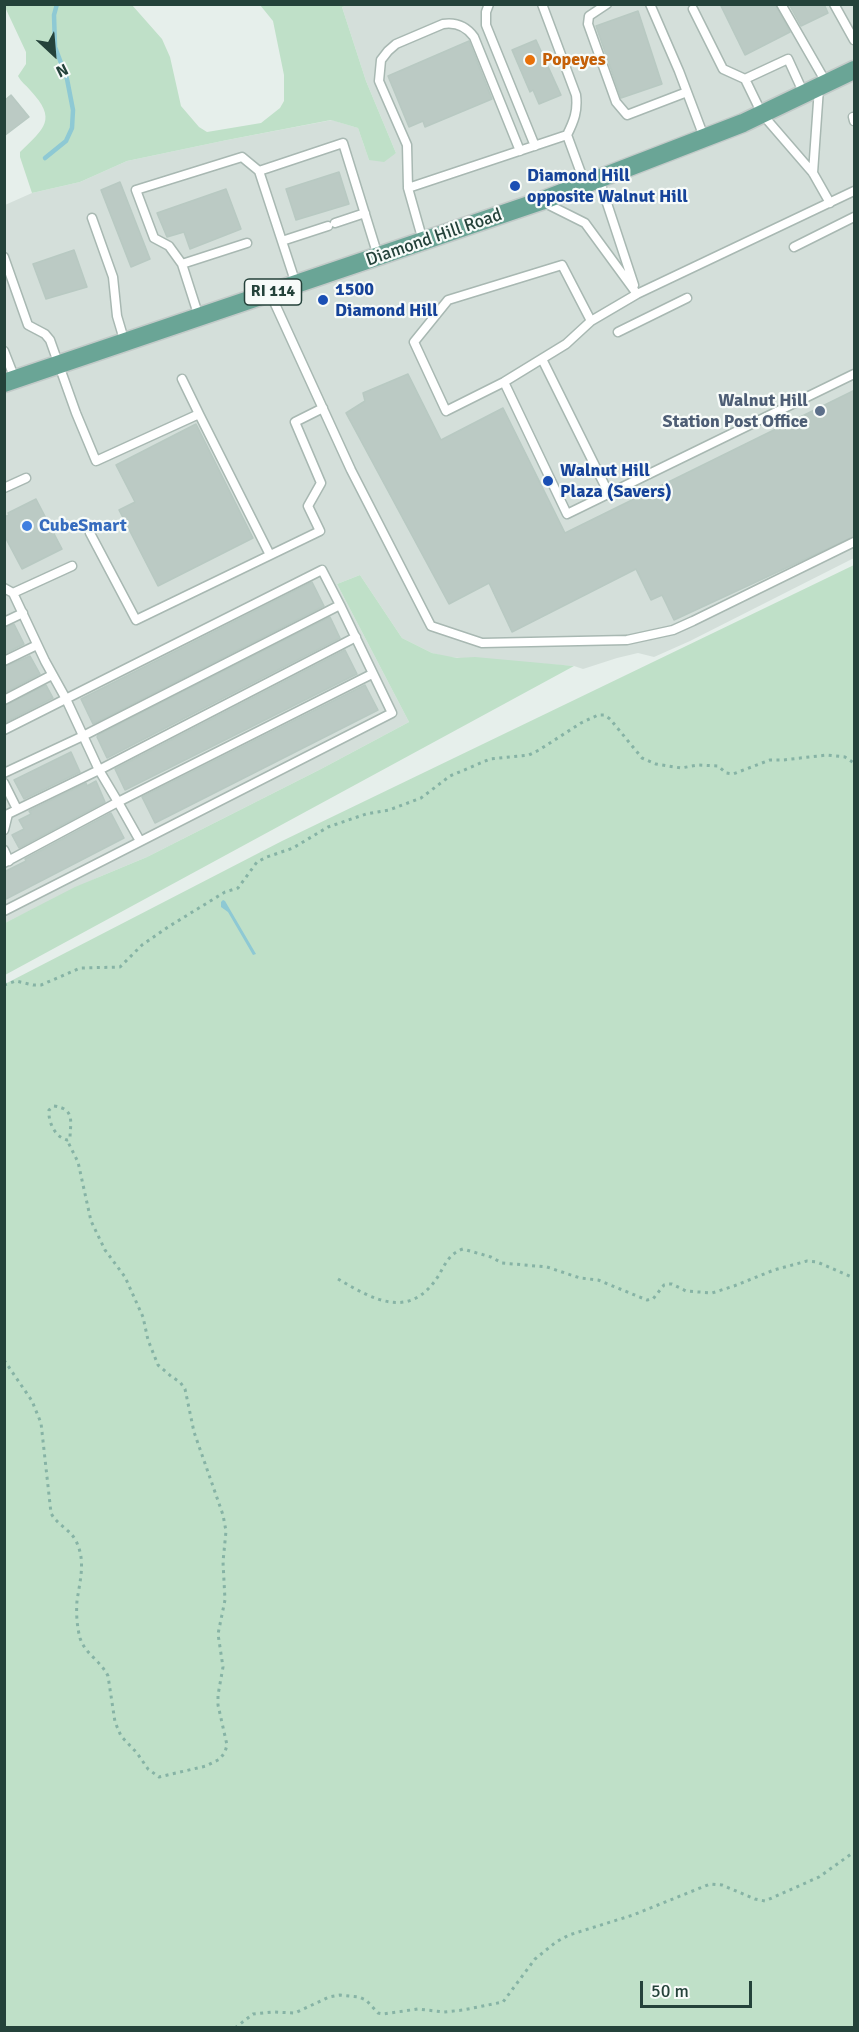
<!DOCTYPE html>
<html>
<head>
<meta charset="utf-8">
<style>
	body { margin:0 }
	#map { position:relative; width:859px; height:2032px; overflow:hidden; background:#e6efeb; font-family:Signika,sans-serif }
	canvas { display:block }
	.frame { position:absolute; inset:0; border:6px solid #24423a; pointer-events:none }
	.north { position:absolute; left:24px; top:24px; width:60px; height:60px; -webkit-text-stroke:4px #f7fbf9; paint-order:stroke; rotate:154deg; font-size:16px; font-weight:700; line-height:24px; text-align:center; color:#24423a }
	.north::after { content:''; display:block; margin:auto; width:21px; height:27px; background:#24423a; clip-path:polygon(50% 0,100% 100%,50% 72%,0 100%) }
	.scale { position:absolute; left:640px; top:1981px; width:112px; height:27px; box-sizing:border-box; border:3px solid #24423a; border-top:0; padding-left:8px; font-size:18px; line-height:21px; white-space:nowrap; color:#24423a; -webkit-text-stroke:4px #f7fbf9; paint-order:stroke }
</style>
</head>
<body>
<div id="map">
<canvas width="859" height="2032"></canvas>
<div class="frame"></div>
<div class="north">N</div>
<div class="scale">50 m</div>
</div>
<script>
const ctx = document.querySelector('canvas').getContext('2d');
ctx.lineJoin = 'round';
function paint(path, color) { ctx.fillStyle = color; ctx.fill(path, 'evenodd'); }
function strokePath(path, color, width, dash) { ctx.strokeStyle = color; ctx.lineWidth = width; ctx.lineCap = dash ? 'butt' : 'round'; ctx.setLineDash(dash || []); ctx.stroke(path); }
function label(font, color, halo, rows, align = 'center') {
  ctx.font = font + ' Signika,sans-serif'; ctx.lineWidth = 4.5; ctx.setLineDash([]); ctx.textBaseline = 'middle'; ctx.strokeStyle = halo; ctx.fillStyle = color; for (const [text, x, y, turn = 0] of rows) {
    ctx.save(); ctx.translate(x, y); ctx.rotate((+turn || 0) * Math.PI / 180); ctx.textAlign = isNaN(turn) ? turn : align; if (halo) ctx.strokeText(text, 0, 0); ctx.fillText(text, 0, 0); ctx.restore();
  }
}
paint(new Path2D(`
	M 348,5 L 854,5 L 854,558 L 690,641 L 654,657 L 638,653 L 617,658 L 583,669 L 574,666 L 446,657 L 432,653 L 402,638 L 360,575 L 337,584 L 409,722 L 321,769 L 147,857 L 99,877 L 5,923 L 5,205 L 32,193 L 80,182 L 127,161 L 227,140 L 332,120 L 358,128 L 369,160 L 396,153 L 366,81 L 342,7 Z`), '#d4dfda');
paint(new Path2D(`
	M 4,5 L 132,5 L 162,39 L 170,57 L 181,106 L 199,127 L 207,132 L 261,123 L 280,108 L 284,101 L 284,75 L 273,21 L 260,5 L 348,5 L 342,7 L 366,81 L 396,153 L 384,162 L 369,160 L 358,128 L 331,120 L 227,140 L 127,161 L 80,182 L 32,193 L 20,157 L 20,152 C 44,128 58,120 30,90 C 26,85 21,82 18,76 L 26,64 L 26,52 Z
	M 854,565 L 854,2027 L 5,2027 L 5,984 L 282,841 Z
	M 360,575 L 402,638 L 432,653 L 457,658 L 475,657 L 574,666 L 5,975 L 5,923 L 75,887 L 147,857 L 321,769 L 409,722 L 337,584 Z`), '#bfe0c8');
paint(new Path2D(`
	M 223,900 L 225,901 L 256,954 L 253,955 L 228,912 L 221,907 L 221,902 Z`), '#8ec9d4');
strokePath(new Path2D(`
	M 45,158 L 66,141 L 72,128 L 73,110 L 67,79 L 55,47 L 54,15 L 57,4`), '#8ec9d4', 4.5);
const building = new Path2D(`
	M 720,4 L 775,4 L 790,32 L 745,55 Z
	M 789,4 L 824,4 L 828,13 L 801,26 Z
	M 638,11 L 662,84 L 621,98 L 596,26 Z
	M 536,40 L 561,95 L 539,104 L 533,90 L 530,92 L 512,50 Z
	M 469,41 L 492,99 L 425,127 L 423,121 L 409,127 L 388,76 Z
	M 11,95 L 29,117 L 4,136 L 4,101 Z
	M 339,172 L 349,204 L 296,220 L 286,189 Z
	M 120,182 L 150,259 L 131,267 L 101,190 Z
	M 226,189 L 241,229 L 190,249 L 184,232 L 167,237 L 157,213 Z
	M 74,250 L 87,287 L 46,299 L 33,264 Z
	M 408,374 L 441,440 L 503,408 L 565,533 L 855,390 L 855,536 L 674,620 L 662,595 L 651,600 L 636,569 L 512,632 L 489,583 L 449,604 L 346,413 L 365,401 L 363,393 Z
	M 196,424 L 253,538 L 158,586 L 119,510 L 135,502 L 116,465 Z
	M 36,499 L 62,549 L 22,569 L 4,535 L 4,517 L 9,515 L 8,513 Z
	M 312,582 L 324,606 L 93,724 L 81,699 Z
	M 330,617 L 340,638 L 107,758 L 97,737 L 98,735 Z
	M 14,624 L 24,644 L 4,654 L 4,628 Z
	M 345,650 L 357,674 L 125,790 L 115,769 Z
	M 30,656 L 40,674 L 4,693 L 4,667 Z
	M 46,685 L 53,698 L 4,723 L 4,706 Z
	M 365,685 L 378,710 L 155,823 L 142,797 Z
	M 71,752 L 80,772 L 24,799 L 14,780 Z
	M 96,781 L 105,802 L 19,848 L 12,835 L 24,829 L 19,820 L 31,814 L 29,811 L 86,783 L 87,786 Z
	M 111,813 L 124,838 L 4,900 L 4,872 L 26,861 L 25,859 Z`);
paint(building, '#bbcac4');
strokePath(building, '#b8c9c2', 1.5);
const service = new Path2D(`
	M 489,4 L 486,12 L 486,25 L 535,146
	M 607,4 L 589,16 L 588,24 L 616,102 L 627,115 L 687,92
	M 650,4 L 679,71 L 704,137
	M 781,4 L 827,84
	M 834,4 L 854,40
	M 693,9 L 723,69 L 745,79
	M 804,94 L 788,59 L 745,79 L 762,114 L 813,173 L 830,203
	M 853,117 L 854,121
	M 567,135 L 585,184
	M 813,173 L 819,88
	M 599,179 L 634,285
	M 408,188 L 407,145 L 379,81 L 381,60 L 388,51 L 396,44 L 443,24 C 456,22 466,26 474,37 L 520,151
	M 541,201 L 585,223 L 637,294
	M 92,218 L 113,277 L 117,316 L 125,343
	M 335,223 L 365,213
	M 282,241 L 328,226
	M 423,241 L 408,188 L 567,135 C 574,121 578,111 576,95 L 542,4
	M 794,247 L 854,217
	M 4,257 L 28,325 L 45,334 L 50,340 L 76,413 L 96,461 L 199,414 L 270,555
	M 182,264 L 169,246 L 154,238 L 136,190 L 242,157 L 259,171
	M 296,284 L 259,171 L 343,143 L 378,256
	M 270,293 L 351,470 L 431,626 L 482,643 L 627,640 L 673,630 L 693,621 L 854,542
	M 199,317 L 182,264 L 247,243
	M 591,321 L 562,265 L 448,300 L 414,342 L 446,411 L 504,382 L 566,344 L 591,321 L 637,294 L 854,191
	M 618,332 L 687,298
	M 4,351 L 15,379
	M 542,359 L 609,494
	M 182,379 L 199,414
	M 504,382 L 567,514 L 854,374
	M 4,488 L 26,478
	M 90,533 L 136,620 L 320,531 L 308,506 L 321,483 L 295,422 L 323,408
	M 4,588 L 13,593 L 72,566
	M 13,593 L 45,661 L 66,699 L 99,770 L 118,802 L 372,674
	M 4,622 L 23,613
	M 4,661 L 37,645
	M 4,700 L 52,675
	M 4,730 L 322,570 L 340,605
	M 4,773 L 83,736 L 340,605 L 392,713 L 4,911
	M 4,783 L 17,809
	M 4,830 L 8,814 L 99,770 L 356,637
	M 4,850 L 9,861
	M 4,863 L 118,802 L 140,841`);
const primary = new Path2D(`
	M 4,383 L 541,201 L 743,123 L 854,70`);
strokePath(service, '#a8b8b2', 11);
strokePath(primary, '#c2cac8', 21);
strokePath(new Path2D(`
	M 4,985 L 16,981 L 33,985 L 41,985 L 80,968 L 120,967 L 142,945 L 168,927 L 225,892 L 238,888 L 257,862 L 267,857 L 293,848 L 328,827 L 366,814 L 389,810 L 421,798 L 450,776 L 490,759 L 529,755 L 539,750 L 581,723 L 598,715 L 604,715 L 610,719 L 642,758 L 656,764 L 681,768 L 698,765 L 718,766 L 726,773 L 733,774 L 770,760 L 783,760 L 827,755 L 845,757 L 854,763
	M 54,1106 C 76,1109 70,1123 70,1139 L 67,1140 C 55,1137 48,1122 49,1110 Z
	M 338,1279 C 374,1300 410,1321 439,1275 C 445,1264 450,1253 463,1249 L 491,1257 L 502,1263 L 547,1267 L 580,1278 L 598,1280 L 647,1300 L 653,1299 L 664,1285 L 668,1284 L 672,1284 L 686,1291 L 712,1293 L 734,1286 L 774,1270 L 807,1261 L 817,1262 L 854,1278
	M 4,1360 L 32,1401 L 41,1423 L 51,1513 C 57,1525 70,1529 76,1541 C 86,1561 80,1580 77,1601 C 76,1613 77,1627 80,1638 C 85,1654 101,1661 108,1676 L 115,1722 L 121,1736 L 137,1753 L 148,1769 L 159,1777 L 206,1766 L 220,1759 L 225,1752 L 227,1745 L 218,1705 L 218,1695 L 223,1667 L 218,1634 L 225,1600 L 223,1562 L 226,1531 L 223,1515 L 194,1432 L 185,1389 L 180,1382 L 172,1377 L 158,1365 L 148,1340 L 143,1317 L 125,1277 L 105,1250 L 91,1221 L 78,1162 L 67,1140
	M 235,2028 L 253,2014 L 273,2012 L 295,2013 L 329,1997 L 340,1995 L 359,1997 L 366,2000 L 378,2013 L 383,2014 L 418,2009 L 444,2012 L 463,2010 L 503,2002 L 535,1959 L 556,1942 L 569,1935 L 633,1915 L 710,1884 L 722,1885 L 755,1899 L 765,1901 L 819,1877 L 854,1852`), '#86b3a5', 3, [3, 4.5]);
strokePath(service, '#fff', 8);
strokePath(primary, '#6aa596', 18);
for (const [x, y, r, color] of [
	[530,60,6,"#e8710a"],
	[515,186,6,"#1a4fb4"],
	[323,300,6,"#1a4fb4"],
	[820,411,6,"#5c6f8a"],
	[548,481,6,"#1a4fb4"],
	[27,526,6,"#3f7fe0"]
]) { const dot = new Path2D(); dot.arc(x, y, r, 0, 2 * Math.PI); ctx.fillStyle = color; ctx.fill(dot); strokePath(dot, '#f7fbf9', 2); }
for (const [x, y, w] of [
	[273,292,57]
]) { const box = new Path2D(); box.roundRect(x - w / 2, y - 13, w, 26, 4.5); ctx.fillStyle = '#f7fbf9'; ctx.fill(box); strokePath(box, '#24423a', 1.5); }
label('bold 16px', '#24423a', null, [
	["RI 114",273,292]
]);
label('bold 18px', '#c56008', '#f7fbf9', [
	["Popeyes",542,60]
], 'left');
label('bold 18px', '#164399', '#f7fbf9', [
	["Diamond Hill",527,176],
	["opposite Walnut Hill",527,197],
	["1500",335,290],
	["Diamond Hill",335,311],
	["Walnut Hill",560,471],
	["Plaza (Savers)",560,492]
], 'left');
label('18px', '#24423a', '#f7fbf9', [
	["Diamond Hill Road",434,238,-19]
]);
label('bold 18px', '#4e5e75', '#f7fbf9', [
	["Walnut Hill",808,401],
	["Station Post Office",808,422]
], 'right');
label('bold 18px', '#366cbe', '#f7fbf9', [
	["CubeSmart",39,526]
], 'left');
</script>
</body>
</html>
